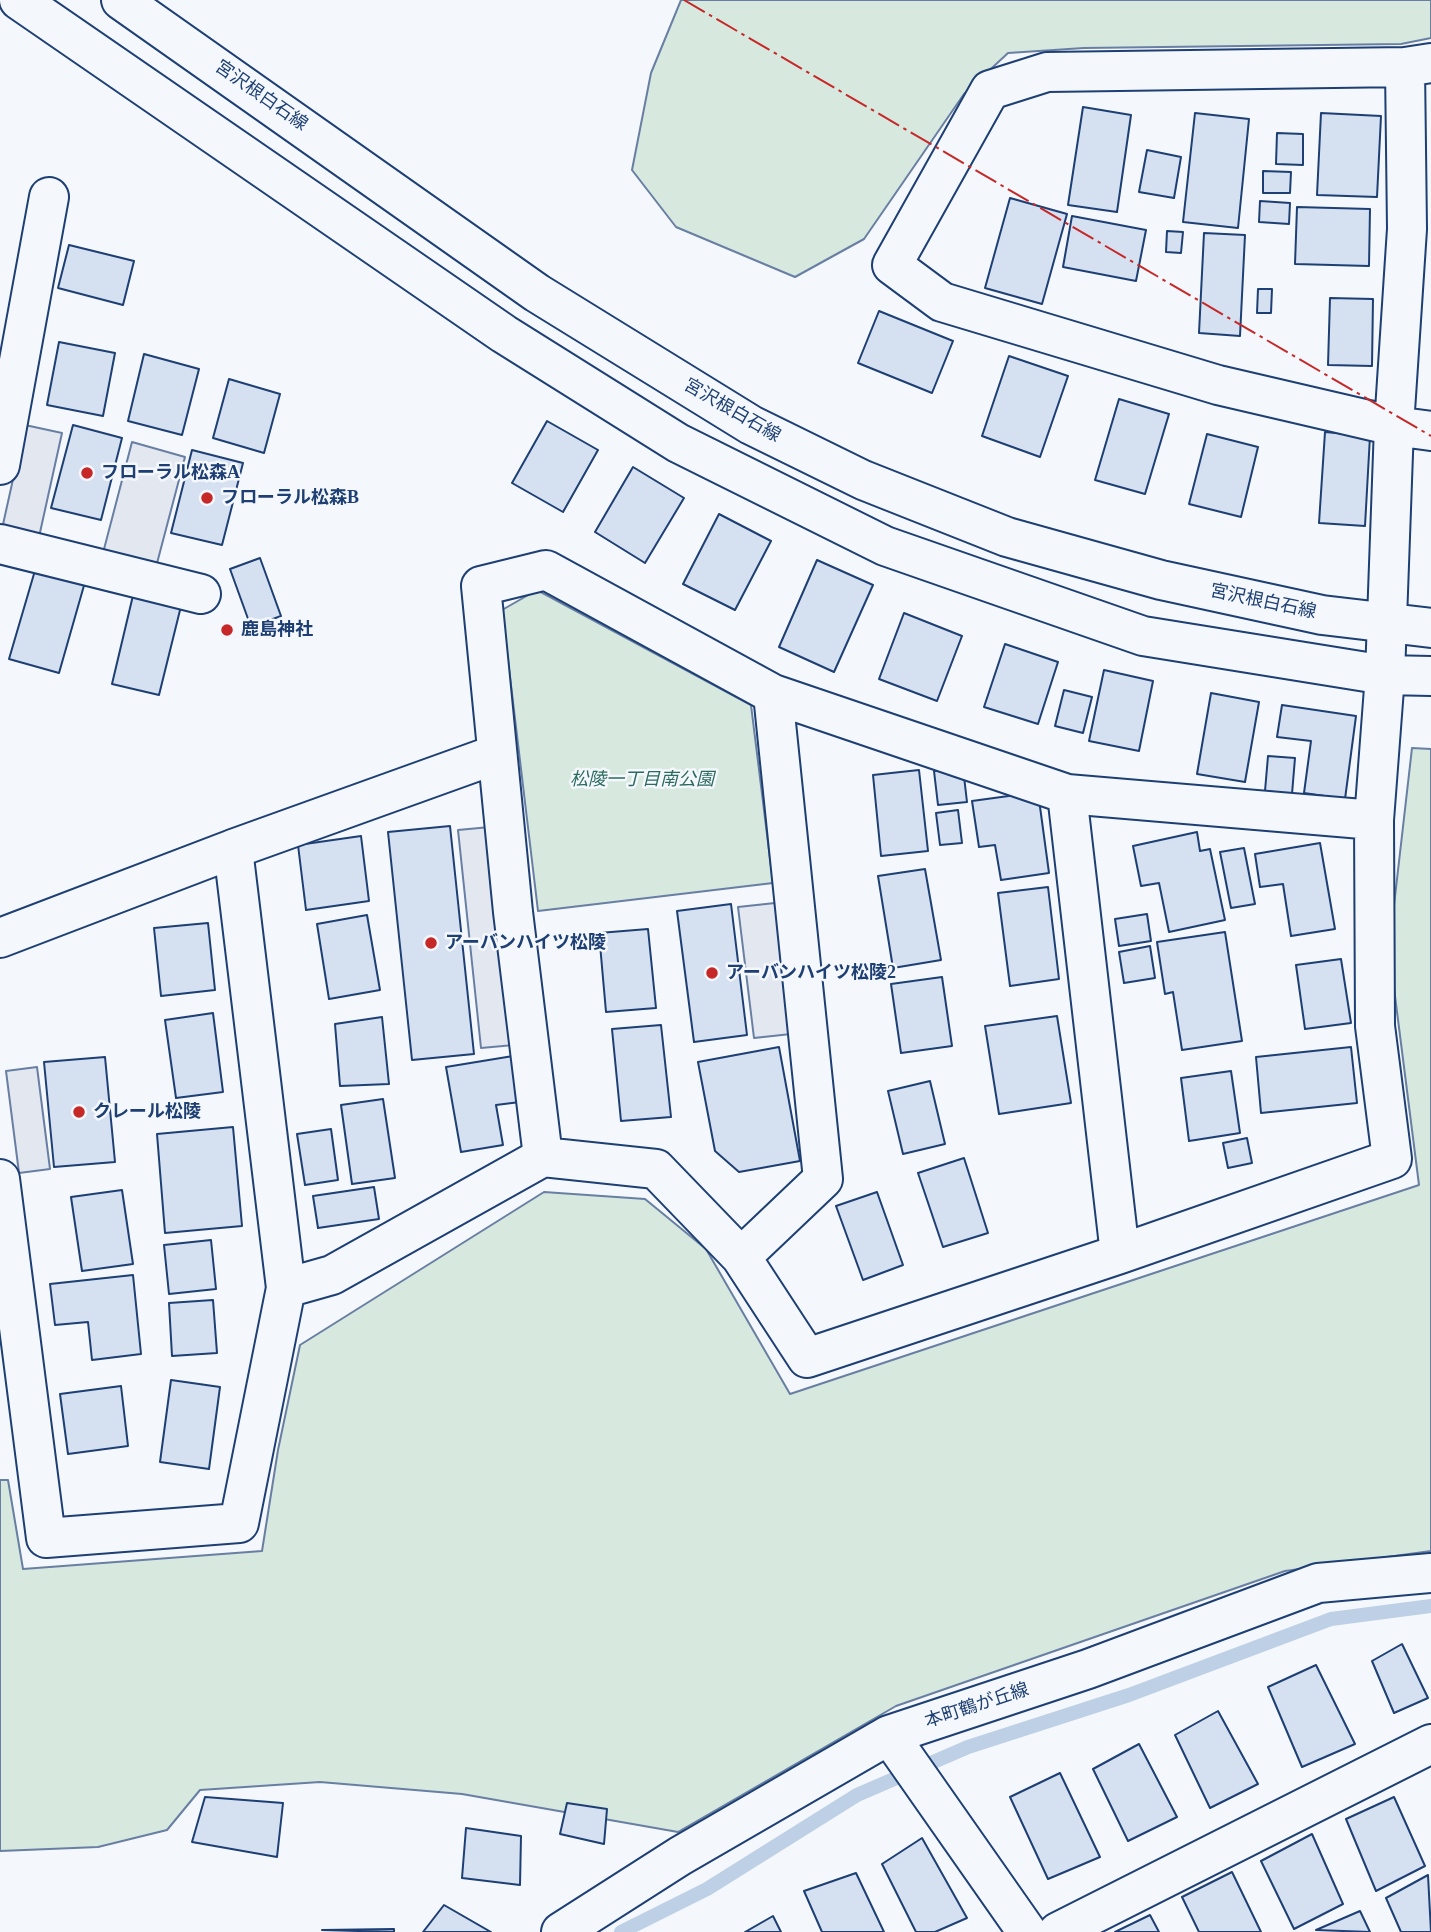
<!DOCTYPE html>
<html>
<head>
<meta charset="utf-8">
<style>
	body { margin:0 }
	canvas { display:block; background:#f4f7fb }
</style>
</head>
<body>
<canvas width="1431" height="1932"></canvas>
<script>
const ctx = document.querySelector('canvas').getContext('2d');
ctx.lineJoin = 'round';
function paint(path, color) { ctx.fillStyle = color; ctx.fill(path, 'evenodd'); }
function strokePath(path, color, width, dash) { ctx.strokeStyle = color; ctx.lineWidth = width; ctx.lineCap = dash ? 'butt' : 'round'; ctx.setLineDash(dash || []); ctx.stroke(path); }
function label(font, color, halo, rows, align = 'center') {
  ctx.font = font + ' "Times New Roman","Noto Sans JP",serif'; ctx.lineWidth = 5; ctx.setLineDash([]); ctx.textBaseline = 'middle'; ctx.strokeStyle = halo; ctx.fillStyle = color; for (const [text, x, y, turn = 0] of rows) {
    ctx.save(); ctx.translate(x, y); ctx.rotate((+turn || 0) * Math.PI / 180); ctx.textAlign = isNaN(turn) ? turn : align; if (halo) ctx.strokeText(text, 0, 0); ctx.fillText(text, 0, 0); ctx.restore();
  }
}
const green = new Path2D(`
	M 681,0 L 1431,0 L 1431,38 L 1401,44 L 1084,48 L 1008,53 L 964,94 L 864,239 L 795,277 L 676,227 L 632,170 L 651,73 Z
	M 537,590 L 751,705 L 773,883 L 538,911 L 502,610 Z
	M 1412,748 L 1431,749 L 1431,1551 L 1285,1571 L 896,1706 L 678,1832 L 462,1794 L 320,1782 L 200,1790 L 167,1830 L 98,1847 L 0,1851 L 0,1480 L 8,1480 L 23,1569 L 262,1551 L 278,1450 L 300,1345 L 544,1192 L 645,1199 L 706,1249 L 790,1394 L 1419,1185 L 1389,949 Z`);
paint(green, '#d7e8df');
strokePath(green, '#687fa3', 2);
const parking = new Path2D(`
	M 25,425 L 62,433 L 39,537 L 2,529 Z
	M 132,442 L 185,457 L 156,567 L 103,553 Z
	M 490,827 L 514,1045 L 481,1048 L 458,830 Z
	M 775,903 L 791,1034 L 754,1038 L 738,907 Z
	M 37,1067 L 50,1169 L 19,1173 L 6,1071 Z`);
paint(parking, '#e3e8f0');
strokePath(parking, '#687fa3', 2);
strokePath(new Path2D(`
	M 621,1932 L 707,1889 L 857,1795 L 968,1747 L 1129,1695 L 1331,1619 L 1431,1606`), '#bed0e5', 14);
const building = new Path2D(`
	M 1083,107 L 1131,115 L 1117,212 L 1068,205 Z
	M 1195,113 L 1249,119 L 1238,228 L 1183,222 Z
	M 1321,113 L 1381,116 L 1377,197 L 1317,195 Z
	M 1277,133 L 1303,134 L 1303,165 L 1276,164 Z
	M 1147,150 L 1181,157 L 1174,198 L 1139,192 Z
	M 1263,171 L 1291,172 L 1290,193 L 1263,193 Z
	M 1010,198 L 1067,214 L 1042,304 L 985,288 Z
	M 1260,201 L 1290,203 L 1289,224 L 1259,222 Z
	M 1297,207 L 1370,209 L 1369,266 L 1295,264 Z
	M 1072,216 L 1146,230 L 1136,281 L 1063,267 Z
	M 1167,231 L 1183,232 L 1181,253 L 1166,252 Z
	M 1204,233 L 1245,235 L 1240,336 L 1199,333 Z
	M 69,245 L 134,261 L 123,305 L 58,288 Z
	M 1258,289 L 1272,289 L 1271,313 L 1257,313 Z
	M 1330,298 L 1373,299 L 1372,366 L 1328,365 Z
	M 879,311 L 953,341 L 932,393 L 858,363 Z
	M 59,342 L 115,353 L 103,416 L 47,405 Z
	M 144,354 L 199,369 L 182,435 L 128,421 Z
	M 1009,356 L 1068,376 L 1040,457 L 982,436 Z
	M 229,379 L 280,394 L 264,453 L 213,438 Z
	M 1119,399 L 1169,414 L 1145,494 L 1095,480 Z
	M 547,421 L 598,450 L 563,512 L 512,483 Z
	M 73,425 L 122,438 L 101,520 L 51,508 Z
	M 1325,432 L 1370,436 L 1365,526 L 1319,523 Z
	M 1207,434 L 1258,447 L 1241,517 L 1189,504 Z
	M 192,450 L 243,463 L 222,545 L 171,533 Z
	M 633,467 L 684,498 L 645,563 L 595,532 Z
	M 719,514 L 771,541 L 735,610 L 683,584 Z
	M 260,558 L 281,616 L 251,627 L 230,569 Z
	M 817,560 L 873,585 L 834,672 L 779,647 Z
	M 36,567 L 85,582 L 59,673 L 9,659 Z
	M 135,587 L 183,598 L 159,695 L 112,684 Z
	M 904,613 L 962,636 L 937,701 L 879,679 Z
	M 1005,644 L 1058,662 L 1038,724 L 984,707 Z
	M 1104,670 L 1153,681 L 1139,751 L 1089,741 Z
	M 1064,690 L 1092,697 L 1083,733 L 1055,726 Z
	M 1211,693 L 1259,702 L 1245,782 L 1197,774 Z
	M 1282,705 L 1356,716 L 1345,799 L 1304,793 L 1311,741 L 1277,737 Z
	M 1268,756 L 1295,758 L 1292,794 L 1265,791 Z
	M 963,768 L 967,802 L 938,805 L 934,771 Z
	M 919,770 L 928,851 L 881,856 L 873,775 Z
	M 1038,792 L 1049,873 L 1001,880 L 995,845 L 979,847 L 972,801 Z
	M 958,810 L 962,843 L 940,845 L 936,813 Z
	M 450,826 L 474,1054 L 412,1060 L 388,832 Z
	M 1197,832 L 1200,851 L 1210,849 L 1225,920 L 1169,932 L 1159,883 L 1141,886 L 1133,846 Z
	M 361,836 L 369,901 L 306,910 L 298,845 Z
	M 1320,843 L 1335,929 L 1291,936 L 1283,884 L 1260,887 L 1255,854 Z
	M 1244,848 L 1255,904 L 1231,908 L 1220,852 Z
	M 925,869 L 941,960 L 893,968 L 878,876 Z
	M 1048,887 L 1059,979 L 1010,986 L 998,893 Z
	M 731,904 L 747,1035 L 694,1042 L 677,911 Z
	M 1147,914 L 1151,941 L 1119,946 L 1115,919 Z
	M 367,915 L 380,990 L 329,999 L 317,924 Z
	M 208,923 L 215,990 L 161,996 L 154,928 Z
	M 648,929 L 656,1008 L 606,1012 L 599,933 Z
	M 1225,932 L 1242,1041 L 1182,1050 L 1173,992 L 1165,994 L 1157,942 Z
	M 1150,946 L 1155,978 L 1124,983 L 1119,952 Z
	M 1341,959 L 1351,1023 L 1305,1029 L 1296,965 Z
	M 942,977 L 952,1046 L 901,1053 L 891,984 Z
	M 213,1013 L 223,1092 L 176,1098 L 165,1020 Z
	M 1057,1016 L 1071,1103 L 999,1114 L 985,1026 Z
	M 382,1017 L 389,1084 L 340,1086 L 335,1024 Z
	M 661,1025 L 671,1117 L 621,1121 L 612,1029 Z
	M 779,1047 L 800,1161 L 739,1172 L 715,1151 L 698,1062 Z
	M 1351,1047 L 1357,1103 L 1261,1113 L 1256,1057 Z
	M 513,1056 L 520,1102 L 496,1105 L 503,1145 L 461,1152 L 446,1067 Z
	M 105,1057 L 115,1162 L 54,1167 L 44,1062 Z
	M 1231,1071 L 1240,1133 L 1189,1141 L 1181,1078 Z
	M 930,1081 L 945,1144 L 903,1154 L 888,1091 Z
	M 383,1099 L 395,1178 L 352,1184 L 341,1105 Z
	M 233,1127 L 242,1226 L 165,1233 L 157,1134 Z
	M 331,1129 L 338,1180 L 305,1185 L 297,1134 Z
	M 1247,1138 L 1252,1163 L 1228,1168 L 1223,1143 Z
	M 964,1158 L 988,1233 L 943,1247 L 918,1173 Z
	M 374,1187 L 379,1219 L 318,1228 L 313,1196 Z
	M 122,1190 L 133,1264 L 82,1271 L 71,1197 Z
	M 877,1192 L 903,1265 L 863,1280 L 836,1206 Z
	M 211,1240 L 216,1289 L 169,1294 L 164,1245 Z
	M 133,1275 L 141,1354 L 92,1360 L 88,1322 L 55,1325 L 50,1284 Z
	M 213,1300 L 217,1353 L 172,1356 L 169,1303 Z
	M 171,1380 L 220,1387 L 209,1469 L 160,1462 Z
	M 121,1386 L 128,1446 L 68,1454 L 60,1394 Z
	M 1402,1644 L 1428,1698 L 1394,1713 L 1372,1661 Z
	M 1316,1665 L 1355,1744 L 1302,1767 L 1268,1687 Z
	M 1218,1711 L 1258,1784 L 1210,1808 L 1175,1735 Z
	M 1139,1744 L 1177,1817 L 1128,1841 L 1093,1769 Z
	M 1060,1773 L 1100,1857 L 1048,1879 L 1010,1797 Z
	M 205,1797 L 283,1803 L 277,1857 L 192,1842 Z
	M 1394,1797 L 1425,1866 L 1376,1891 L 1346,1819 Z
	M 567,1803 L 607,1809 L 604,1844 L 560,1834 Z
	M 466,1828 L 521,1836 L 520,1885 L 462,1878 Z
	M 1312,1834 L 1343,1904 L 1294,1929 L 1261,1861 Z
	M 922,1838 L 967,1918 L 935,1932 L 916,1932 L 882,1864 Z
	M 1232,1872 L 1261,1932 L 1199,1932 L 1182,1897 Z
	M 856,1873 L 884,1932 L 822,1932 L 804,1891 Z
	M 1428,1875 L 1431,1932 L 1401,1932 L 1386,1898 Z
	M 444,1905 L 491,1932 L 423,1932 Z
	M 1360,1911 L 1370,1932 L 1316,1930 Z
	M 1150,1915 L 1159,1932 L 1115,1932 Z
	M 773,1916 L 781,1932 L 745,1932 Z
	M 394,1929 L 394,1932 L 322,1930 Z`);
paint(building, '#d5e0f0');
strokePath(building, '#1d3f73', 2);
const minor = new Path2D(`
	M 19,0 L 504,334 L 678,443 L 885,546 L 1143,636 L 1385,675 L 1431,676
	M 121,0 L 537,293 L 751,425 L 863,480 L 1007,537 L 1161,580 L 1322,615 L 1431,628
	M 1405,67 L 1047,72 L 990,90 L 892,265 L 942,302 L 1218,385 L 1394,426 L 1431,431
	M 0,465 L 49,197
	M 0,544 L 201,594
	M 1067,794 L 1120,1254
	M 0,938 L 233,849
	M 543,1157 L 513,912 L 481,586 L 546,570 L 773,694 L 1067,794 L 1374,820
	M 0,1179 L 46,1538 L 239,1523 L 286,1288 L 233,849 L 497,754
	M 741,1257 L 823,1179 L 773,694
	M 286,1288 L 332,1275 L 543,1157 L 656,1169 L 741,1257 L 807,1358 L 1120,1254 L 1392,1159 L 1375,1026 L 1374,820 L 1385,675 L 1394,426 L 1407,229 L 1405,67 L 1431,63
	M 889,1735 L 1027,1932
	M 561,1932 L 680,1856 L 889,1735 L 1088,1669 L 1318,1583 L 1431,1573
	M 1058,1932 L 1431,1744`);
strokePath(minor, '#1d3f73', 42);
strokePath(minor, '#f4f7fb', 38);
strokePath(new Path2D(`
	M 684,0 L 1431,436`), '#c62828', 2, [24, 5, 3.5, 5]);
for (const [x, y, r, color] of [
	[87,473,7,"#c62828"],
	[207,498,7,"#c62828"],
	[227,630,7,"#c62828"],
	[431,943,7,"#c62828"],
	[712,973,7,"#c62828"],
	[79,1112,7,"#c62828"]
]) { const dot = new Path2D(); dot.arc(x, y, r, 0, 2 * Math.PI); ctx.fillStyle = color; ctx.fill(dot); strokePath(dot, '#f4f7fb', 2.5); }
label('18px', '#1d3f73', '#f4f7fb', [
	["宮沢根白石線",261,96,35],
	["宮沢根白石線",732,411,30],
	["宮沢根白石線",1263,602,12],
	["本町鶴が丘線",977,1706,-18]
]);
label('bold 18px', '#1d3f73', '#f4f7fb', [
	["フローラル松森A",101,473],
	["フローラル松森B",221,498],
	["鹿島神社",241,630],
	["アーバンハイツ松陵",445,943],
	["アーバンハイツ松陵2",726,973],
	["クレール松陵",93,1112]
], 'left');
label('italic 18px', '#2c6c60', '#f4f7fb', [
	["松陵一丁目南公園",642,780]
]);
</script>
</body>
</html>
